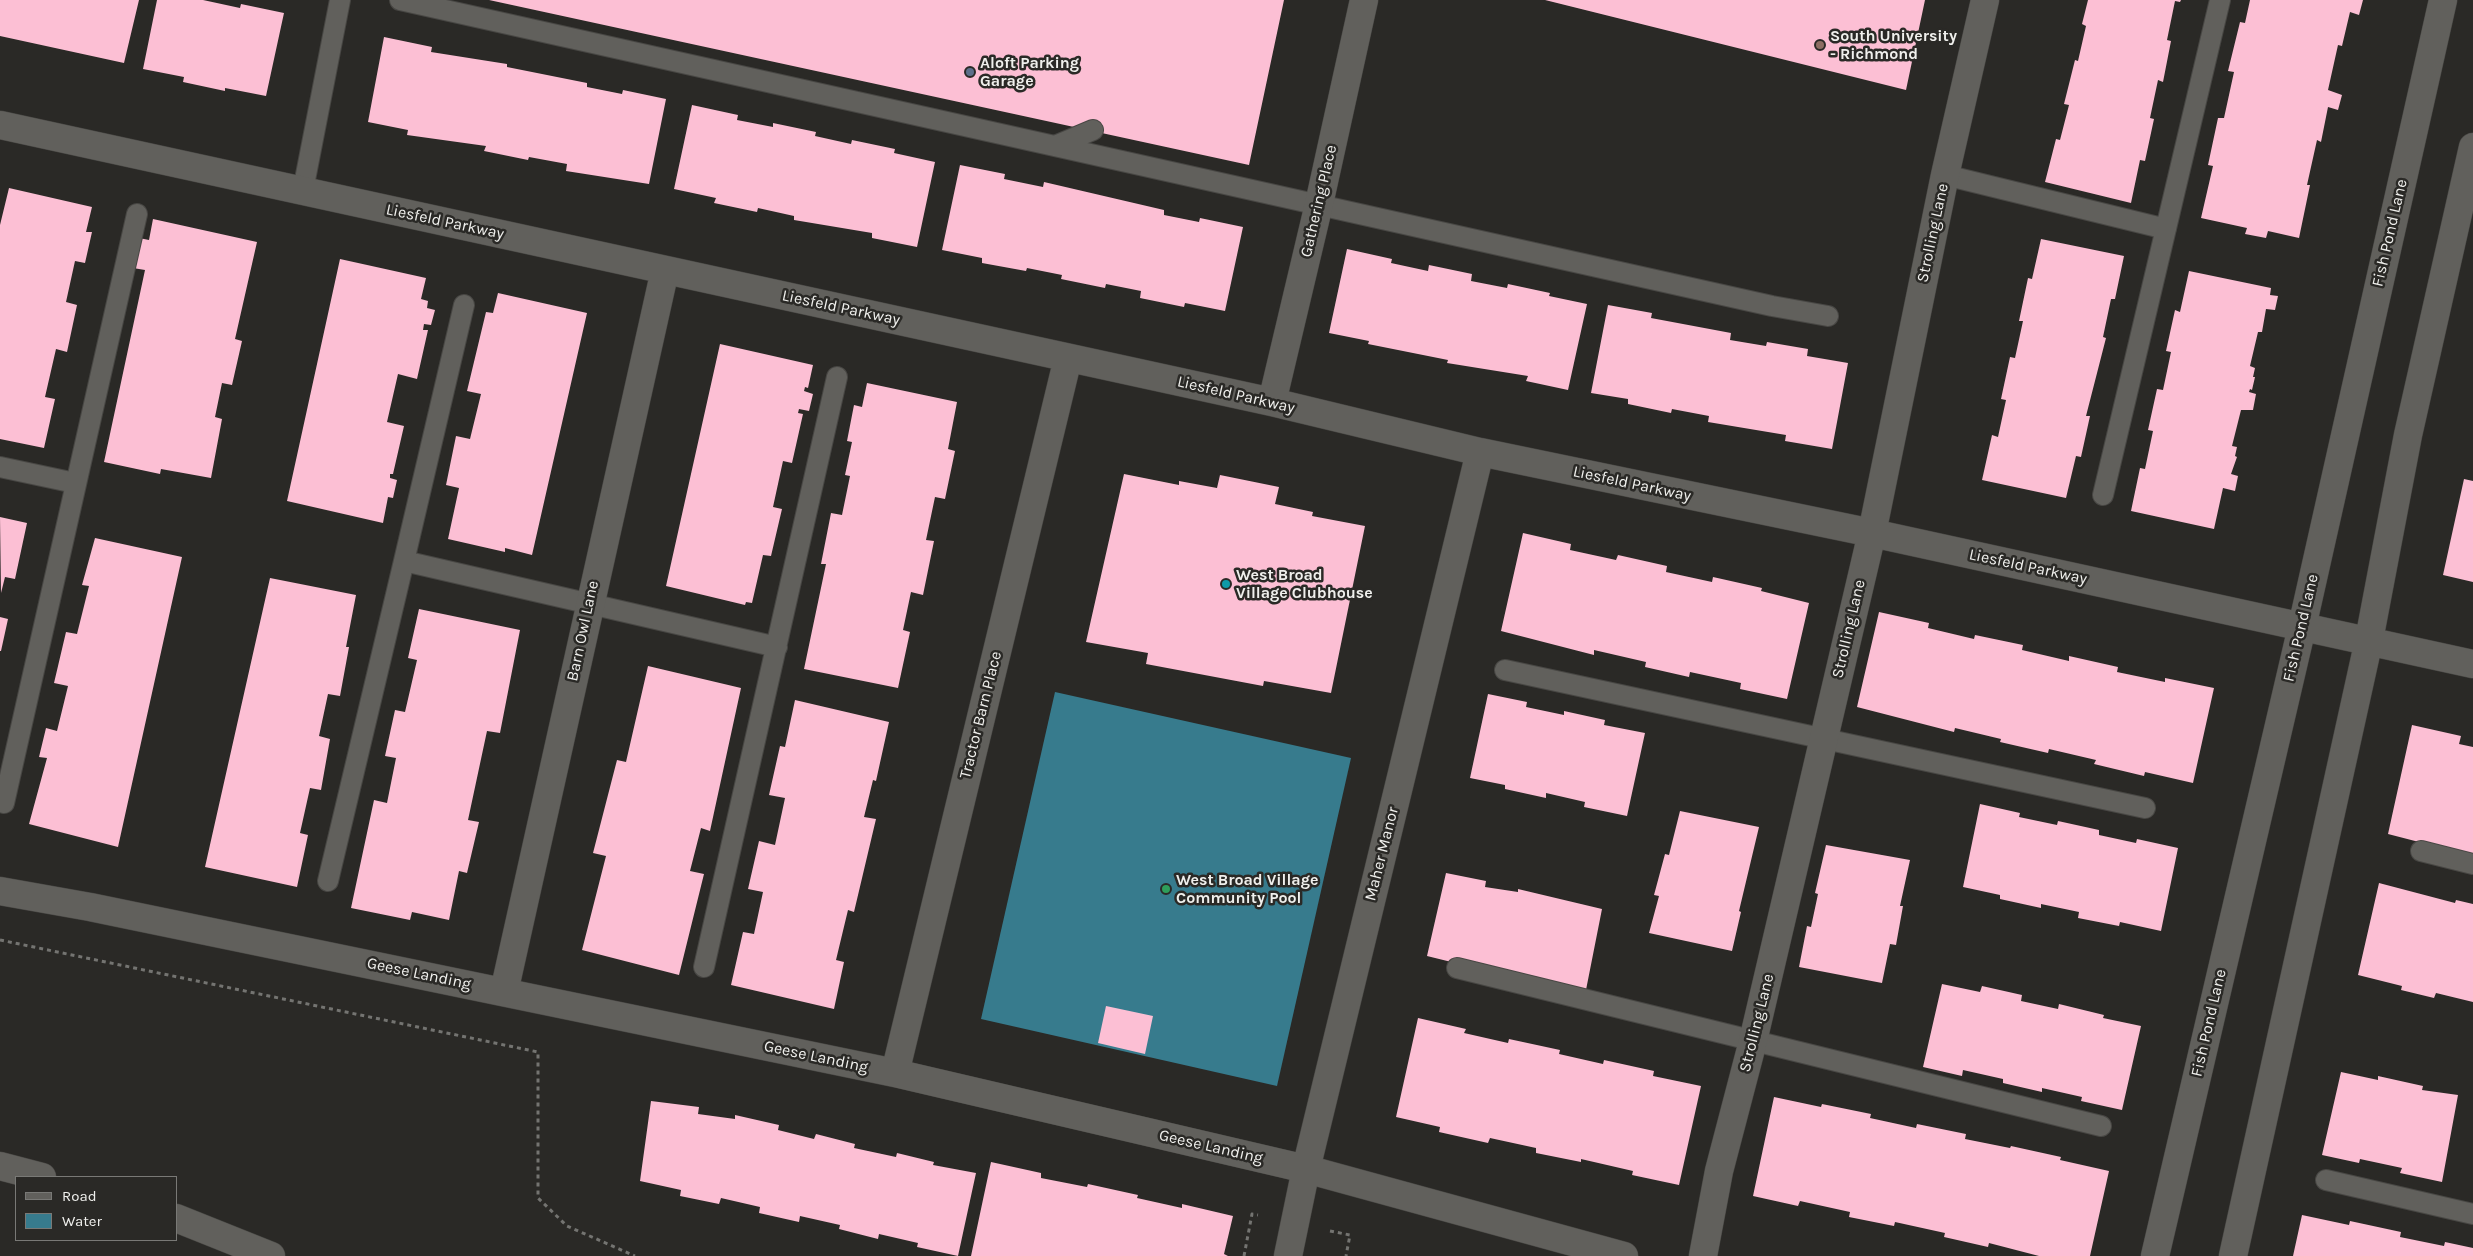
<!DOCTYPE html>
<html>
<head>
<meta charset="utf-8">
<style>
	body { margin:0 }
	#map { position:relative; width:2473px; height:1256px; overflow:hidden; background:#2a2926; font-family:Karla,sans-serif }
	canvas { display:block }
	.legend { position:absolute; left:15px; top:1176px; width:162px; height:65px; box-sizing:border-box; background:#2a2926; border:1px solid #797976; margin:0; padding:6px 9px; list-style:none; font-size:15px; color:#f0f0ed }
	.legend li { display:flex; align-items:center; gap:10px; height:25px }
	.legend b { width:25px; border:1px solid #797976 }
</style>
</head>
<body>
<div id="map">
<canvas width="2473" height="1256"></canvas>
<ul class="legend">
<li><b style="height:6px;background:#61605c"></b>Road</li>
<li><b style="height:14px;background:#377b8d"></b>Water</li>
</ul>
</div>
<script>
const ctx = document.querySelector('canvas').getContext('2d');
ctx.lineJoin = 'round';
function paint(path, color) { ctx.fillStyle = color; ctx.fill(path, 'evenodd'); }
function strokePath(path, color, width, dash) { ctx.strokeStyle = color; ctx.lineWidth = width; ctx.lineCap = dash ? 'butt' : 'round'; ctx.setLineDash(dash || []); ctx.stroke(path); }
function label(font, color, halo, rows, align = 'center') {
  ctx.font = font + ' Karla,sans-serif'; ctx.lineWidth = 5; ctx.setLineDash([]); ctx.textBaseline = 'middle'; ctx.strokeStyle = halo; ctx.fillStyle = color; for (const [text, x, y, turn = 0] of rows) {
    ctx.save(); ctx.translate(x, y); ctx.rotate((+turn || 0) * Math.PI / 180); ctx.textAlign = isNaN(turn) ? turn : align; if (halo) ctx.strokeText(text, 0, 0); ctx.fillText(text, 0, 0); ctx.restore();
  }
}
paint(new Path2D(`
	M 1055,692 L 1351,758 L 1277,1086 L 981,1019 Z`), '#377b8d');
paint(new Path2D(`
	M 0,0 L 139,0 L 124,63 L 0,36 Z
	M 157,0 L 203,0 L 240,8 L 241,4 L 284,13 L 266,96 L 225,88 L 225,91 L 183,82 L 184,77 L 143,69 Z
	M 489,0 L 1284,0 L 1249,165 Z
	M 1545,0 L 1925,0 L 1906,90 Z
	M 2088,0 L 2181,0 L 2180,2 L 2175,1 L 2167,40 L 2171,41 L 2163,82 L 2158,80 L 2150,118 L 2154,119 L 2145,161 L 2140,160 L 2131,203 L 2045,182 L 2056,139 L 2060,140 L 2069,105 L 2064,104 L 2075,60 L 2078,61 L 2086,26 L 2082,24 Z
	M 2250,0 L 2363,0 L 2359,15 L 2350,12 L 2342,46 L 2338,45 L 2328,90 L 2342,95 L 2338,110 L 2328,107 L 2321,142 L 2317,140 L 2307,185 L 2310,185 L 2299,238 L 2268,231 L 2266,238 L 2245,234 L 2247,228 L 2201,218 L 2213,166 L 2208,165 L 2218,118 L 2224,118 L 2234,72 L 2228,71 L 2240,22 L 2245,23 Z
	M 384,37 L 432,47 L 431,52 L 507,64 L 507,67 L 587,83 L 587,87 L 622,94 L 623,90 L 666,99 L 649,184 L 566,171 L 567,164 L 529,157 L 528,160 L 484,151 L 486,146 L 407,135 L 408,130 L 368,122 Z
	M 692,105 L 738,115 L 737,120 L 773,127 L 773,123 L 816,132 L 815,136 L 851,144 L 852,140 L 895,149 L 894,153 L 935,162 L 917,247 L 872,238 L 872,233 L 794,220 L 794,216 L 758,208 L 757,212 L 714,203 L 716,198 L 674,189 Z
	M 960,165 L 1005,174 L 1004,179 L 1043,187 L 1044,182 L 1164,210 L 1164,215 L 1199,222 L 1200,218 L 1243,227 L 1225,311 L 1185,303 L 1184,307 L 1140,298 L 1141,291 L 1106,284 L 1105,288 L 1061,279 L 1062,275 L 1027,268 L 1026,271 L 982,263 L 982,258 L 942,250 Z
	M 9,188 L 92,207 L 86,232 L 92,232 L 85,263 L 75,261 L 66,302 L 77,305 L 67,352 L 56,349 L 45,397 L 55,399 L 44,448 L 0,439 L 0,225 Z
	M 153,219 L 257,242 L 235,339 L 242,341 L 232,385 L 222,383 L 215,417 L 222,419 L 211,478 L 161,469 L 160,474 L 104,462 L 145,270 L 133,268 L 139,238 L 149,240 Z
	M 2041,239 L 2124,256 L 2115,299 L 2111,299 L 2103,337 L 2106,338 L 2086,416 L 2090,416 L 2081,457 L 2076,456 L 2066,498 L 1982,480 L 1992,435 L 1998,437 L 2006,400 L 2001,399 L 2010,357 L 2015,358 L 2023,321 L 2019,321 L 2028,278 L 2032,279 Z
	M 1347,249 L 1392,259 L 1391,263 L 1428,271 L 1429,265 L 1472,274 L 1471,281 L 1507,288 L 1508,284 L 1550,293 L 1549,296 L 1587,304 L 1568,390 L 1526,381 L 1528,376 L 1447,363 L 1448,360 L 1368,344 L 1369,341 L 1329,333 Z
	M 340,259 L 426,278 L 421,299 L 428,301 L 427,308 L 435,310 L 431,325 L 424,324 L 423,330 L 428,330 L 417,379 L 398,374 L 387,422 L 404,426 L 393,474 L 390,474 L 390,478 L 397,480 L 393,498 L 388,497 L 383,523 L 287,501 Z
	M 2189,271 L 2271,288 L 2270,295 L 2278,296 L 2275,310 L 2266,309 L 2262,332 L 2258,332 L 2250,366 L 2255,368 L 2253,377 L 2255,377 L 2252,390 L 2250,389 L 2249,392 L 2256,394 L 2253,410 L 2241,410 L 2232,446 L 2237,447 L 2235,456 L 2237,457 L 2231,474 L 2238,476 L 2235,491 L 2223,488 L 2214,529 L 2131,511 L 2140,468 L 2145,469 L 2153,431 L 2148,430 L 2157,389 L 2163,390 L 2171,352 L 2166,351 L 2175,310 L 2180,312 Z
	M 498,293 L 587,313 L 532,555 L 505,548 L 505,552 L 448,539 L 459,488 L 446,485 L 456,436 L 470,439 L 481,394 L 467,391 L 486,312 L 493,313 Z
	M 1608,305 L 1652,313 L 1651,318 L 1731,333 L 1730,340 L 1766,346 L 1767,342 L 1808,349 L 1807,356 L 1848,363 L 1832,449 L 1785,441 L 1786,435 L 1708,422 L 1709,416 L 1672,409 L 1671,413 L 1628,404 L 1628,399 L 1591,393 Z
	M 720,344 L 813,365 L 808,388 L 805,387 L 804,391 L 813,394 L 809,411 L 799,409 L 798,413 L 803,414 L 792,463 L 783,461 L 773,507 L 782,509 L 771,556 L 763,555 L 752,603 L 746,602 L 745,605 L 666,586 Z
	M 867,383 L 957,402 L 948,449 L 955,451 L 945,499 L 935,497 L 926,540 L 934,541 L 923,595 L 911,592 L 903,630 L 910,632 L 898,688 L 804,669 L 826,564 L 821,564 L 831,513 L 842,515 L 850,476 L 845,475 L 852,442 L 847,441 L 854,405 L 862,407 Z
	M 1124,474 L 1179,485 L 1179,481 L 1217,488 L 1220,475 L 1279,487 L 1275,504 L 1313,512 L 1312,516 L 1365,526 L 1331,693 L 1264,681 L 1263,686 L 1146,664 L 1148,653 L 1086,642 Z
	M 2464,479 L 2473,481 L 2473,582 L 2443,575 Z
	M 0,517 L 27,523 L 15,579 L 5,577 L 1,593 Z
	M 1523,533 L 1571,544 L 1570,550 L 1616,560 L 1618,555 L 1667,566 L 1666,572 L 1712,582 L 1713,577 L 1762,588 L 1761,591 L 1809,603 L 1787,699 L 1740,689 L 1741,683 L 1690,672 L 1689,677 L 1645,667 L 1646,662 L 1594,650 L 1594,655 L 1501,631 Z
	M 95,538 L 182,557 L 118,847 L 29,824 L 47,758 L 39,757 L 46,728 L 57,731 L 68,686 L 54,683 L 66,632 L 77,634 L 89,586 L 82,585 Z
	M 270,578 L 356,595 L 346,647 L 349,647 L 340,696 L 328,694 L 319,736 L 330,739 L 321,790 L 310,788 L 300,833 L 308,835 L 297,887 L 205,867 Z
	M 419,609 L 520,630 L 500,733 L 487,731 L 468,820 L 479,822 L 467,873 L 459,871 L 449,920 L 412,912 L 410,920 L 351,908 L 374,800 L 387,803 L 396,758 L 385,756 L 395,710 L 405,712 L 417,660 L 408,658 Z
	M 1879,612 L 1929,623 L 1928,628 L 1974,639 L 1975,635 L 2023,645 L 2022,650 L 2069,661 L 2069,656 L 2118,667 L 2117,672 L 2165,682 L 2165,678 L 2214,688 L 2193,783 L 2145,772 L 2144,776 L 2094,764 L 2096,760 L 2049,749 L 2048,753 L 2000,742 L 2001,739 L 1955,728 L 1954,732 L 1857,707 Z
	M 0,617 L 8,619 L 1,651 L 0,651 Z
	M 648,666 L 741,688 L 710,831 L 701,828 L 690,871 L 704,874 L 679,975 L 582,950 L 606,856 L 593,853 L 617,760 L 626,762 Z
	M 1488,694 L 1527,702 L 1526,707 L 1564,715 L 1564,711 L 1605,720 L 1604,725 L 1645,733 L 1627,816 L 1584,807 L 1585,802 L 1546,793 L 1546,798 L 1505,789 L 1505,785 L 1470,778 Z
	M 795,700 L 889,722 L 876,781 L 873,780 L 864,817 L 876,819 L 854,912 L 848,910 L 836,960 L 844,962 L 834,1009 L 731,985 L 743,932 L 754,934 L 763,892 L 748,889 L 759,841 L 775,845 L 785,798 L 769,795 L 780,746 L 785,747 Z
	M 2412,725 L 2461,736 L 2459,744 L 2473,747 L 2473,856 L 2388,834 Z
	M 1980,804 L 2020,813 L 2019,817 L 2057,825 L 2058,821 L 2099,830 L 2099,835 L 2136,843 L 2137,839 L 2178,848 L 2161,931 L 2120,922 L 2119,926 L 2078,918 L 2079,912 L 2041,904 L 2041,908 L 2000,899 L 2000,895 L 1963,887 Z
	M 1680,811 L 1759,827 L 1739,911 L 1741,912 L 1732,951 L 1649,933 L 1659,896 L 1654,895 L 1665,854 L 1669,855 Z
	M 1826,845 L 1910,860 L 1900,906 L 1903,906 L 1896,945 L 1890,944 L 1882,983 L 1799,967 L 1807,926 L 1811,927 L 1818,894 L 1815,893 Z
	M 1446,873 L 1486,881 L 1485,887 L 1518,892 L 1518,889 L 1602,909 L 1585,995 L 1427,956 Z
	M 2379,883 L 2455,903 L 2456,900 L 2473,904 L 2473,1002 L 2436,993 L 2434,998 L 2401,990 L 2402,986 L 2358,975 Z
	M 1942,984 L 1980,992 L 1982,986 L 2022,995 L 2021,1001 L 2058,1009 L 2059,1004 L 2104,1015 L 2103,1018 L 2141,1026 L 2122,1110 L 2081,1101 L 2082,1097 L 2042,1088 L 2042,1092 L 2003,1083 L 2003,1079 L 1963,1070 L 1962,1076 L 1923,1067 Z
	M 1106,1006 L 1153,1016 L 1145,1054 L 1098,1043 Z
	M 1418,1018 L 1466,1029 L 1464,1033 L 1508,1043 L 1509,1039 L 1560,1050 L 1559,1054 L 1603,1064 L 1604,1060 L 1654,1071 L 1653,1076 L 1701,1086 L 1679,1185 L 1632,1175 L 1633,1171 L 1581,1159 L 1581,1162 L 1536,1153 L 1536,1148 L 1490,1138 L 1488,1143 L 1439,1132 L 1440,1127 L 1396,1117 Z
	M 2341,1072 L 2378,1080 L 2378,1076 L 2423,1086 L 2422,1090 L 2458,1095 L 2442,1182 L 2400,1173 L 2402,1168 L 2360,1159 L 2359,1163 L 2322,1155 Z
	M 1774,1097 L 1821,1107 L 1822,1104 L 1871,1114 L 1870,1118 L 1916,1128 L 1917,1124 L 1966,1134 L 1965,1139 L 2010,1148 L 2011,1146 L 2061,1157 L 2060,1160 L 2109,1171 L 2090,1256 L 2039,1256 L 1989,1243 L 1988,1247 L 1944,1237 L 1945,1233 L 1895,1222 L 1894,1226 L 1849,1217 L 1850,1212 L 1800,1201 L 1798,1206 L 1753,1196 Z
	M 651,1101 L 699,1107 L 698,1114 L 735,1119 L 735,1115 L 779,1125 L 778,1130 L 814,1139 L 816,1134 L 855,1144 L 854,1148 L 896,1157 L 897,1153 L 934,1162 L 933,1165 L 976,1173 L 958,1256 L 917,1247 L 918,1243 L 879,1234 L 878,1239 L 839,1229 L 840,1225 L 800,1216 L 799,1222 L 759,1213 L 760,1207 L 721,1198 L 719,1204 L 680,1196 L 681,1190 L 640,1181 Z
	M 991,1162 L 1041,1173 L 1041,1178 L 1087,1187 L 1088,1184 L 1138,1195 L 1137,1198 L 1182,1208 L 1182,1204 L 1233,1216 L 1224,1254 L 1228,1256 L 971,1256 Z
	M 2302,1215 L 2349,1225 L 2350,1221 L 2401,1232 L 2400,1237 L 2444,1246 L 2445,1242 L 2473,1248 L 2473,1256 L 2293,1256 Z`), '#fcbfd4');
const service = new Path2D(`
	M 400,0 L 1772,306 L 1828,316
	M 1055,146 L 1093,130
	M 1945,175 L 2166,229
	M 303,190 L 340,0
	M 464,305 L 404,561 L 777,647
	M 0,467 L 75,483
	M 2103,495 L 2220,0
	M 1505,670 L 2145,808
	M 4,803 L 137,214
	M 2421,851 L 2473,864
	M 328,881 L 404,561
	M 704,967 L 837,377
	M 1457,968 L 2101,1126
	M 2326,1180 L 2473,1214`);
const minor = new Path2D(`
	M 0,125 L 1272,402 L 1480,452 L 1872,533 L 2473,664
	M 1272,402 L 1319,204 L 1364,0
	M 0,891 L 90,907 L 895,1073 L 1306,1169 L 1624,1256
	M 504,992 L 665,270
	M 895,1073 L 1068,358
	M 1288,1256 L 1306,1169 L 1480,452
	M 1703,1256 L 1719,1171 L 1753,1041 L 1872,533 L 1945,175 L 1985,0
	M 2155,1256 L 2302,627 L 2443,0
	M 2233,1256 L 2369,640 L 2408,435 L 2473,147`);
const secondary = new Path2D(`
	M 0,1166 L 42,1177
	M 176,1218 L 271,1256`);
strokePath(service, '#484744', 22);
strokePath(minor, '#484744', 29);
strokePath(secondary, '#484744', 29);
strokePath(new Path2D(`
	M 0,940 L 538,1052 L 538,1198 L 567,1226 L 635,1256
	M 1330,1231 L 1350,1235 L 1346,1256
	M 1244,1256 L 1252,1214 L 1258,1215`), '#747471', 3, [4, 4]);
strokePath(service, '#61605c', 20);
strokePath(minor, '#61605c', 28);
strokePath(secondary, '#61605c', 28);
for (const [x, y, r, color] of [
	[1820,45,5,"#8d6e63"],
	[970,72,5,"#5c6f8a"],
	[1226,584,5,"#0f9aa8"],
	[1166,889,5,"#2e9e5b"]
]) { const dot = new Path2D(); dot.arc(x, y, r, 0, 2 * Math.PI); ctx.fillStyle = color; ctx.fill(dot); strokePath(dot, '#2a2926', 2); }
label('bold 16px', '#f0f0ed', '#2a2926', [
	["South University",1830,36],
	["- Richmond",1830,54],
	["Aloft Parking",980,63],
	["Garage",980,81],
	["West Broad",1236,575],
	["Village Clubhouse",1236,593],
	["West Broad Village",1176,880],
	["Community Pool",1176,898]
], 'left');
label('16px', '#f0f0ed', '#2a2926', [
	["Gathering Place",1319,201,-77],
	["Liesfeld Parkway",445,222,12],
	["Strolling Lane",1933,233,-78],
	["Fish Pond Lane",2390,233,-77],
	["Liesfeld Parkway",841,308,12],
	["Liesfeld Parkway",1236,395,13],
	["Liesfeld Parkway",1632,484,12],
	["Liesfeld Parkway",2028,567,12],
	["Fish Pond Lane",2301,628,-77],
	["Strolling Lane",1849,629,-77],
	["Barn Owl Lane",583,631,-78],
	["Tractor Barn Place",981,715,-76],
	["Maher Manor",1382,854,-76],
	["Geese Landing",419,974,12],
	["Strolling Lane",1757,1023,-76],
	["Fish Pond Lane",2209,1023,-77],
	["Geese Landing",816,1057,12],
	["Geese Landing",1211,1147,13]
]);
</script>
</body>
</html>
